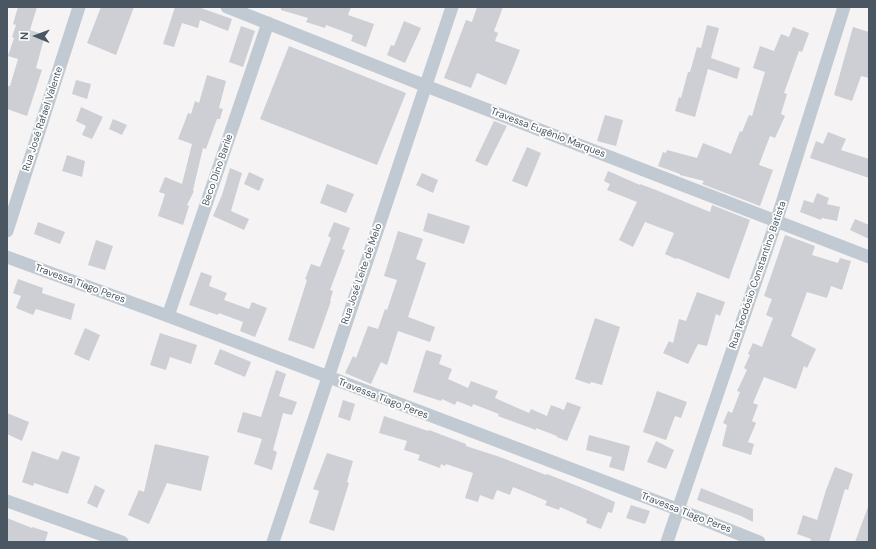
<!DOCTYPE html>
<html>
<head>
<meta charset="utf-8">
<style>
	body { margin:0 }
	#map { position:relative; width:876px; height:549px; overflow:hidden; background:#f5f3f3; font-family:"DM Sans",sans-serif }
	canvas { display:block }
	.frame { position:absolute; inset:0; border:8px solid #4a5661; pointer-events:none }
	.north { position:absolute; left:16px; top:16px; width:40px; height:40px; -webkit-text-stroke:3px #fff; paint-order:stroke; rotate:271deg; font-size:11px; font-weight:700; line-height:16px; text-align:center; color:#4a5661 }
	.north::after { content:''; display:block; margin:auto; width:14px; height:18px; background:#4a5661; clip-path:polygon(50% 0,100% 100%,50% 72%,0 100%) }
</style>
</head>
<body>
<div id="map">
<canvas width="876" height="549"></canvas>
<div class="frame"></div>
<div class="north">N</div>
</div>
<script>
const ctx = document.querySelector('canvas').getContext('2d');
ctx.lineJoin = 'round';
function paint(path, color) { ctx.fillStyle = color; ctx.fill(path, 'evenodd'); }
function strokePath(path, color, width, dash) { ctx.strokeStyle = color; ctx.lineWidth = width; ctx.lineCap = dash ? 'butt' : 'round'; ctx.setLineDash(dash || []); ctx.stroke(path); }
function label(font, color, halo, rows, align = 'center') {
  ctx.font = font + ' "DM Sans",sans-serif'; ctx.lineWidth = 3.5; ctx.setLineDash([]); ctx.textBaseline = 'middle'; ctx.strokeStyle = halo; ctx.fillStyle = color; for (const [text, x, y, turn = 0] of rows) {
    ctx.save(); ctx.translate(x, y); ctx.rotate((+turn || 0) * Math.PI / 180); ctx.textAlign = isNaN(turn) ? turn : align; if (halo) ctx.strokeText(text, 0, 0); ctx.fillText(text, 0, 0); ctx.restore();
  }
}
paint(new Path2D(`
	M 18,7 L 37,7 L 30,30 L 45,35 L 36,68 L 42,70 L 27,116 L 7,109 L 7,86 L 10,86 L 18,59 L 8,56 L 14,38 L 12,37 L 16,25 L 13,24 Z
	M 101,7 L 134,7 L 116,55 L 87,43 Z
	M 175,7 L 198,7 L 232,19 L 228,31 L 200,20 L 198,28 L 182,23 L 174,47 L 163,44 Z
	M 281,7 L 351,7 L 348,15 L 374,24 L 366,47 L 351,41 L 353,35 L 326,25 L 325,28 L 306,22 L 308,18 L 281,10 Z
	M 477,7 L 503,7 L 494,31 L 498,33 L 495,41 L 520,50 L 506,85 L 477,73 L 471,88 L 444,78 L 466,20 L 472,22 Z
	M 404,21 L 421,28 L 405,63 L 387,55 L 391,45 L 394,46 Z
	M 707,25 L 719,28 L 711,58 L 740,68 L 737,79 L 708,69 L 695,117 L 675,111 L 679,97 L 681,98 L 688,72 L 690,72 L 697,47 L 701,48 Z
	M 241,26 L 255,31 L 243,67 L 229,62 Z
	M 793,27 L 809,33 L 802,52 L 799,51 L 784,93 L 787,94 L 781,114 L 785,116 L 775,138 L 770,136 L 759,165 L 773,170 L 760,206 L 702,184 L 704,181 L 680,175 L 680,174 L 658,166 L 663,152 L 666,153 L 667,150 L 697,158 L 703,143 L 731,154 L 740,131 L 742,132 L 749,115 L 752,116 L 765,72 L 753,68 L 760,46 L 774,51 L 781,34 L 789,37 Z
	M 853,27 L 869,32 L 869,78 L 861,76 L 852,101 L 834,95 Z
	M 289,46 L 406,93 L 377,165 L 260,119 Z
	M 207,75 L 226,81 L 219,108 L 223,109 L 220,119 L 217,119 L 206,149 L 203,148 L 193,190 L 194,191 L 187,205 L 189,206 L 183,225 L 158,216 L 165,194 L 159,192 L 165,177 L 182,184 L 192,144 L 178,139 L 188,113 L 191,114 L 195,101 L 199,103 Z
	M 76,80 L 91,84 L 87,99 L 72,94 Z
	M 81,107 L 103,117 L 92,139 L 82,135 L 86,126 L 76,121 Z
	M 605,115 L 623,120 L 616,146 L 597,141 Z
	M 113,119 L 127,125 L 122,135 L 109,129 Z
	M 494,121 L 507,126 L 487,166 L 475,161 Z
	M 828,132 L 846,139 L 841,150 L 869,159 L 869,178 L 810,158 L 816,141 L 823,144 Z
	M 527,147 L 541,153 L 527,187 L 512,181 Z
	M 67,155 L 85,161 L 82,177 L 62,171 Z
	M 230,168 L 242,173 L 231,211 L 249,219 L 244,230 L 213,216 L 222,195 Z
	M 608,171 L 640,185 L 640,184 L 656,190 L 710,212 L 712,205 L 750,220 L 729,279 L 677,258 L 676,259 L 665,254 L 674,233 L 645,222 L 633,247 L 619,240 L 637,202 L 607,190 L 610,184 L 604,181 Z
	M 249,172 L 264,179 L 259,191 L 244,184 Z
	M 422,173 L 438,180 L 433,193 L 416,185 Z
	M 327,184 L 354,194 L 346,213 L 320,203 Z
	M 817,193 L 829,198 L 827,204 L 840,207 L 837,221 L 822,218 L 821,220 L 800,212 L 804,200 L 813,203 Z
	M 428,213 L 470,226 L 464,244 L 423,231 Z
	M 855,219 L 869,225 L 869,239 L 850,230 Z
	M 38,222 L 65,232 L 60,244 L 34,234 Z
	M 334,222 L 350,228 L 342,249 L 345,250 L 330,290 L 333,291 L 330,301 L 331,301 L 314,349 L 288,340 L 307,280 L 305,279 L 311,264 L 320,267 L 331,238 L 328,236 Z
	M 398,231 L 423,239 L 416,259 L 426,263 L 408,317 L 435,327 L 430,342 L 398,331 L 387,365 L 381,362 L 371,384 L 345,373 L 353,356 L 356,358 L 368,326 L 378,329 L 385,309 L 387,310 L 397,280 L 384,276 Z
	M 785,235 L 815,246 L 812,255 L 838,263 L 840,258 L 851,261 L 842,290 L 831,286 L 827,298 L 807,292 L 791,336 L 816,349 L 807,368 L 804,366 L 796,389 L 764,377 L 753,403 L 758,405 L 752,421 L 756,423 L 748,442 L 754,444 L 751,455 L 722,446 L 727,425 L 723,423 L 728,411 L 732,413 L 740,392 L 737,391 L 747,370 L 744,368 L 750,355 L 748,354 L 753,343 L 762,347 L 773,318 L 766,315 L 772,299 L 764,296 Z
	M 96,240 L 113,246 L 105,270 L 88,265 Z
	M 201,272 L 212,276 L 209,286 L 227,293 L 224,300 L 249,309 L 252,302 L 267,308 L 255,337 L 240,331 L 243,322 L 219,313 L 218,315 L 189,305 Z
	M 18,279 L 43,288 L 42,293 L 75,304 L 71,320 L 36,309 L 33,315 L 16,308 L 21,296 L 13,293 Z
	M 697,292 L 725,302 L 720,316 L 716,314 L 707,346 L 698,344 L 688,364 L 663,353 L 669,341 L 673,343 L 679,319 L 686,321 Z
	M 595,318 L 620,327 L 602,385 L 591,382 L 590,384 L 575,379 Z
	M 85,328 L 100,335 L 89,361 L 74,354 Z
	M 160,333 L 197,345 L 191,364 L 170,357 L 166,370 L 150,365 Z
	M 220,349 L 251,362 L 245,377 L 214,364 Z
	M 426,350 L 442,355 L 439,364 L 452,369 L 448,379 L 468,388 L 471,381 L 498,391 L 495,398 L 529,413 L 531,409 L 547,416 L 551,405 L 564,410 L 567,402 L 581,407 L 567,441 L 557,437 L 557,436 L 536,428 L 536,430 L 498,416 L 499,414 L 473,404 L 472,407 L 457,401 L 455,405 L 442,399 L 441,401 L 413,392 Z
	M 276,370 L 286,374 L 279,396 L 297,402 L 292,415 L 283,413 L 273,450 L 277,452 L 272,470 L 254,464 L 262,439 L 237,432 L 243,412 L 261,417 Z
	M 657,391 L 687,402 L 681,418 L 675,416 L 666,440 L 643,432 Z
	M 343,400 L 355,404 L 350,421 L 338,417 Z
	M 7,413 L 29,422 L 22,441 L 7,434 Z
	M 384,416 L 428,431 L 429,430 L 466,444 L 466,446 L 500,457 L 546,475 L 547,474 L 580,487 L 615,502 L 612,513 L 608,512 L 601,529 L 586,523 L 587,519 L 560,507 L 559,510 L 545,505 L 547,501 L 513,487 L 510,495 L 497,490 L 493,500 L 480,495 L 478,502 L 465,498 L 473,473 L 446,464 L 445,466 L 441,464 L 440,468 L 418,460 L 420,455 L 404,450 L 407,441 L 379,433 Z
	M 589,435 L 630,446 L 624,471 L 609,467 L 612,457 L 586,450 Z
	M 656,441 L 674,450 L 666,469 L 647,462 Z
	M 155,444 L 209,456 L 201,491 L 167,483 L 149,524 L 128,515 L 139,490 L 144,492 Z
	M 32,451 L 58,460 L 62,451 L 80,457 L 68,494 L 34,483 L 33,486 L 22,482 Z
	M 327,453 L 353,461 L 347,482 L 349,483 L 334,531 L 309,523 L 319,491 L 313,489 Z
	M 835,467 L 853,474 L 848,490 L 845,489 L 829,542 L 810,542 L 811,539 L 797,534 L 803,515 L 817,520 L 826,490 Z
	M 95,485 L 105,490 L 97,508 L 87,503 Z
	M 701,488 L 753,509 L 753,522 L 741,516 L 697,500 Z
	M 631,505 L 650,511 L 645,524 L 626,518 Z
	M 868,507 L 869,507 L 869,542 L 855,542 Z
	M 7,518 L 32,528 L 32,527 L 48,532 L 45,542 L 7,542 Z`), '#cdcfd5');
strokePath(new Path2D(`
	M 227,7 L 426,86 L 869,257
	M 7,231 L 79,7
	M 7,257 L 168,316 L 677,509 L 759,542
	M 168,316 L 268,23
	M 7,501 L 122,542
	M 273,542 L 452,7
	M 667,542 L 776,222 L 844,7`), '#c1cad2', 13);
label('10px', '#4a5661', '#fff', [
	["Rua José Rafael Valente",43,119,-72],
	["Travessa Eugênio Marques",548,133,21],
	["Beco Dino Barile",218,170,-71],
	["Rua José Leite de Melo",362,274,-71],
	["Rua Teodósio Constantino Batista",758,275,-71],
	["Travessa Tiago Peres",80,284,20],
	["Travessa Tiago Peres",383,399,21],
	["Travessa Tiago Peres",686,513,21]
]);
</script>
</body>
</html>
